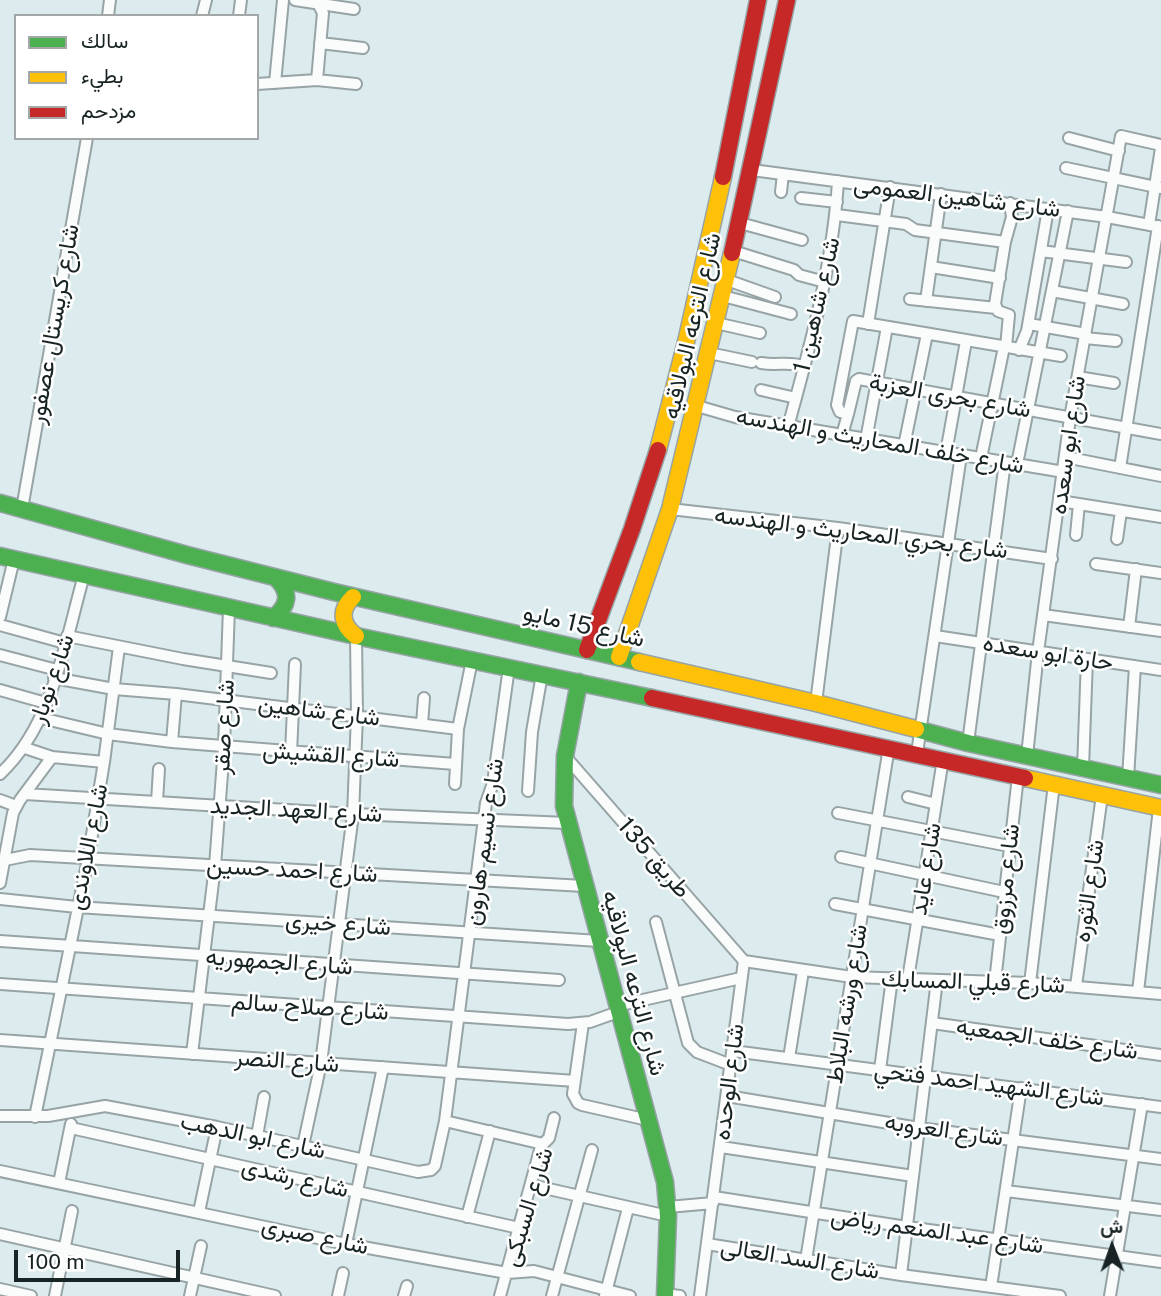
<!DOCTYPE html>
<html>
<head>
<meta charset="utf-8">
<style>
	body { margin:0 }
	#map { position:relative; width:1161px; height:1296px; overflow:hidden; background:#dcecee; font-family:"Public Sans",Vazirmatn,sans-serif }
	canvas { display:block }
	.legend { position:absolute; left:14px; top:14px; width:245px; height:126px; box-sizing:border-box; background:#fff; border:2px solid #a3a7a7; margin:0; padding:9px 12px; list-style:none; font-size:21px; color:#182324 }
	.legend li { display:flex; align-items:center; gap:14px; height:35px }
	.legend b { width:35px; border:2px solid #a3a7a7 }
	.north { position:absolute; left:1077px; top:1212px; width:70px; height:70px; -webkit-text-stroke:5px #fff; paint-order:stroke; rotate:359deg; font-size:19px; font-weight:700; line-height:28px; text-align:center; color:#182324 }
	.north::after { content:''; display:block; margin:auto; width:24px; height:32px; background:#182324; clip-path:polygon(50% 0,100% 100%,50% 72%,0 100%) }
	.scale { position:absolute; left:14px; top:1250px; width:166px; height:32px; box-sizing:border-box; border:4px solid #182324; border-top:0; padding-left:9px; font-size:21px; line-height:24px; white-space:nowrap; color:#182324; -webkit-text-stroke:5px #fff; paint-order:stroke }
</style>
</head>
<body>
<div id="map">
<canvas width="1161" height="1296"></canvas>
<ul class="legend">
<li><b style="height:9px;background:#4caf50"></b>سالك</li>
<li><b style="height:9px;background:#ffc107"></b>بطيء</li>
<li><b style="height:9px;background:#c62828"></b>مزدحم</li>
</ul>
<div class="north">ش</div>
<div class="scale">100 m</div>
</div>
<script>
const ctx = document.querySelector('canvas').getContext('2d');
ctx.lineJoin = 'round';
function strokePath(path, color, width, dash) { ctx.strokeStyle = color; ctx.lineWidth = width; ctx.lineCap = dash ? 'butt' : 'round'; ctx.setLineDash(dash || []); ctx.stroke(path); }
function label(font, color, halo, rows, align = 'center') {
  ctx.font = font + ' "Public Sans",Vazirmatn,sans-serif'; ctx.lineWidth = 5; ctx.setLineDash([]); ctx.textBaseline = 'middle'; ctx.strokeStyle = halo; ctx.fillStyle = color; for (const [text, x, y, turn = 0] of rows) {
    ctx.save(); ctx.translate(x, y); ctx.rotate((+turn || 0) * Math.PI / 180); ctx.textAlign = isNaN(turn) ? turn : align; if (halo) ctx.strokeText(text, 0, 0); ctx.fillText(text, 0, 0); ctx.restore();
  }
}
const street = new Path2D(`
	M 295,0 L 354,9
	M 316,0 L 323,13 L 317,80
	M 108,16 L 110,0
	M 202,16 L 206,0
	M 239,16 L 241,0
	M 320,43 L 363,48
	M 275,83 L 283,0
	M 257,84 L 317,80 L 356,84
	M 1069,138 L 1119,151
	M 1066,168 L 1161,188
	M 752,170 L 1107,217 L 1161,227
	M 781,192 L 783,174
	M 801,198 L 837,202
	M 837,215 L 906,224 L 915,230 L 1005,242
	M 740,223 L 802,240
	M 1149,225 L 1161,148
	M 733,251 L 794,270 L 799,275 L 825,282
	M 1041,251 L 1126,262
	M 931,267 L 1000,278
	M 727,280 L 775,297
	M 1052,291 L 1123,304
	M 723,296 L 791,314
	M 910,299 L 996,308
	M 926,301 L 941,194
	M 716,323 L 760,333
	M 868,324 L 890,187
	M 1029,324 L 1086,334
	M 1085,338 L 1116,341
	M 1006,347 L 1009,315 L 998,311 L 995,304 L 1005,242 L 1012,217 L 1010,203
	M 1019,350 L 1027,331 L 1048,209
	M 709,353 L 752,362
	M 761,363 C 779,366 786,361 804,366
	M 1078,377 L 1114,383
	M 761,390 L 796,398
	M 697,406 L 735,417 L 1064,472
	M 848,414 L 856,381 L 859,379 L 1161,434
	M 788,427 C 810,346 833,265 838,181
	M 842,435 L 848,414 L 840,412 L 837,405 L 853,321 L 1061,356
	M 866,440 L 887,327
	M 904,446 L 927,334
	M 946,453 L 966,341
	M 1065,457 L 1161,476
	M 981,458 L 1004,347
	M 1017,464 L 1068,211
	M 1120,468 L 1158,226
	M 1060,501 L 1161,517
	M 22,509 L 87,138
	M 670,509 L 838,528 L 1052,559
	M 1076,535 L 1079,504
	M 1117,539 L 1121,511
	M 1096,564 L 1161,573
	M 1043,615 L 1161,631
	M 0,617 L 14,559
	M 0,625 L 65,643
	M 1129,627 L 1136,569
	M 67,636 L 183,659 L 271,673
	M 935,636 L 1161,670
	M 0,655 L 57,670
	M 54,678 L 114,689 L 176,694 L 458,729
	M 0,690 L 46,703
	M 816,703 L 838,528
	M 41,718 L 108,734 L 172,742 L 455,764
	M 422,724 L 424,698
	M 172,742 L 176,694
	M 968,743 L 1005,462
	M 25,748 L 52,757 L 104,762
	M 291,753 L 295,664
	M 917,753 L 961,455
	M 565,756 L 744,961
	M 1027,756 L 1038,652 L 1070,418 L 1121,136 L 1161,145
	M 1083,768 L 1087,659
	M 0,774 C 53,725 65,642 84,575
	M 1128,778 L 1135,666
	M 455,784 L 458,729 L 472,660
	M 528,791 L 532,732 L 542,674
	M 25,794 L 353,814 L 567,823
	M 908,797 L 936,804
	M 0,800 L 16,806
	M 157,802 L 159,769
	M 838,813 L 1009,846
	M 841,857 L 1004,892
	M 0,861 L 30,855 L 584,886
	M 0,883 L 13,813 L 20,800 L 52,757
	M 0,899 L 77,907 L 599,941
	M 835,904 L 1000,935
	M 656,922 L 688,1043 L 697,1052 L 731,1065
	M 0,941 L 559,980
	M 744,961 L 852,977 L 1030,983 L 1161,994
	M 908,979 L 943,759
	M 995,982 L 1018,776
	M 1030,983 L 1054,784
	M 0,984 L 568,1024 L 590,1022 L 618,1012
	M 1076,986 L 1102,795
	M 1138,992 L 1159,808
	M 616,1006 L 741,978
	M 583,1023 L 573,1094 L 578,1103 L 582,1105 L 648,1120
	M 932,1023 L 1161,1055
	M 0,1040 L 575,1081
	M 733,1051 L 1161,1107
	M 192,1054 L 215,866 L 224,747 L 229,608
	M 789,1058 L 803,971
	M 880,1070 L 892,978
	M 727,1096 L 919,1128 L 1161,1159
	M 0,1116 L 48,1116 L 105,1106 L 217,1127 L 418,1172 L 431,1170 L 435,1166 L 445,1121 L 486,803 L 493,783 L 509,667
	M 35,1117 L 88,859 L 104,762 L 119,647
	M 445,1121 L 543,1144
	M 71,1128 L 519,1228
	M 257,1136 L 264,1097
	M 303,1146 L 321,1063 L 353,814 L 357,716 L 356,636
	M 721,1147 L 913,1176
	M 0,1171 L 346,1244 L 507,1273 L 534,1271 L 630,1296
	M 59,1183 L 71,1124
	M 531,1185 L 668,1216
	M 1006,1191 L 1161,1210
	M 714,1197 L 907,1227 L 1161,1262
	M 668,1207 L 713,1203
	M 199,1212 L 217,1127
	M 467,1217 L 490,1131
	M 0,1234 L 275,1296
	M 346,1244 L 383,1067
	M 707,1244 L 901,1275 L 1060,1296
	M 806,1260 L 889,747
	M 901,1275 L 937,980
	M 991,1287 L 1021,1088
	M 0,1289 L 31,1296
	M 665,1294 L 680,1296
	M 55,1296 L 72,1211
	M 190,1296 L 201,1246
	M 338,1296 L 343,1273
	M 404,1296 L 407,1286
	M 500,1296 L 541,1146 L 549,1138 L 554,1118
	M 552,1296 L 592,1150
	M 605,1296 L 628,1208
	M 700,1296 L 744,961
	M 1110,1296 L 1142,1104`);
const fast = new Path2D(`
	M 0,503 L 187,555 L 334,592 L 639,662
	M 0,556 L 356,636 L 652,698
	M 273,618 C 289,606 291,592 276,578
	M 579,682 L 565,756 L 564,806 L 665,1182 L 668,1216 L 665,1296
	M 916,729 L 968,743 L 1161,785`);
const slow = new Path2D(`
	M 658,450 L 686,342 L 723,177
	M 353,597 C 339,610 341,625 356,636
	M 619,657 L 670,509 L 732,253
	M 639,662 L 816,703 L 916,729
	M 1025,778 L 1161,808`);
const jam = new Path2D(`
	M 723,177 L 758,0
	M 732,253 L 787,0
	M 587,650 L 632,529 L 658,450
	M 652,698 L 1025,778`);
strokePath(street, '#97a3a5', 14);
strokePath(fast, '#97a3a5', 19);
strokePath(slow, '#97a3a5', 19);
strokePath(jam, '#97a3a5', 19);
strokePath(street, '#fafcfc', 10);
strokePath(fast, '#4caf50', 16);
strokePath(slow, '#ffc107', 16);
strokePath(jam, '#c62828', 16);
label('24px', '#182324', '#fff', [
	["شارع شاهين العمومى",957,197,7],
	["شارع شاهين 1",817,305,-77],
	["شارع كريستال عصفور",54,324,-80],
	["شارع الترعه البولاقيه",692,326,-77],
	["شارع بحرى العزبة",950,396,10],
	["شارع خلف المحاريث و الهندسه",880,441,10],
	["شارع ابو سعده",1068,445,-82],
	["شارع بحري المحاريث و الهندسه",861,533,7],
	["شارع 15 مايو",584,626,13],
	["حارة ابو سعده",1048,653,9],
	["شارع نوبار",52,679,-71],
	["شارع شاهين",319,711,7],
	["شارع صقر",224,727,-87],
	["شارع القشيش",331,755,4],
	["شارع العهد الجديد",296,810,3],
	["شارع نسيم هارون",484,842,-82],
	["شارع اللاوندى",88,847,-79],
	["طريق 135",654,858,49],
	["شارع عايد",926,869,-81],
	["شارع احمد حسين",292,870,3],
	["شارع مرزوق",1006,879,-84],
	["شارع الثوره",1089,891,-82],
	["شارع خيرى",338,924,4],
	["شارع الجمهوريه",279,962,4],
	["شارع قبلي المسابك",973,982,2],
	["شارع الترعه البولاقيه",634,983,75],
	["شارع ورشه البلاط",847,1004,-81],
	["شارع صلاح سالم",310,1007,4],
	["شارع خلف الجمعيه",1047,1039,8],
	["شارع النصر",287,1061,4],
	["شارع الوحده",729,1082,-83],
	["شارع الشهيد احمد فتحي",989,1084,7],
	["شارع العروبه",944,1130,8],
	["شارع ابو الدهب",253,1136,12],
	["شارع رشدى",295,1178,13],
	["شارع السبكى",528,1207,-73],
	["شارع عبد المنعم رياض",937,1231,8],
	["شارع صبرى",315,1236,12],
	["شارع السد العالى",800,1259,9]
]);
</script>
</body>
</html>
